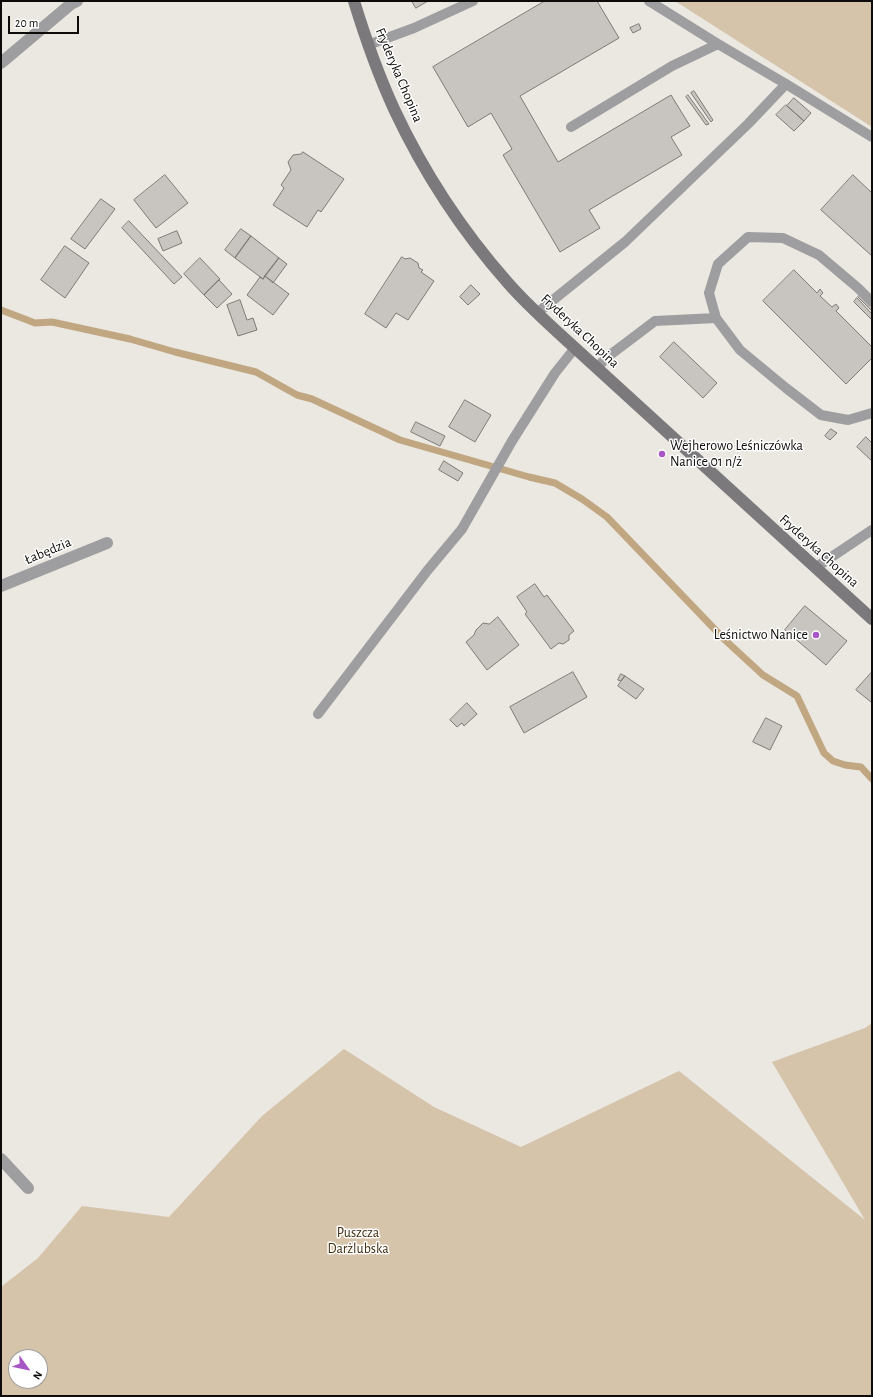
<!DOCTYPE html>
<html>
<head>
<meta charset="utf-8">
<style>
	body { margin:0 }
	#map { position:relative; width:873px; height:1397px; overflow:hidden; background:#ebe7e1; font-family:"Alegreya Sans",sans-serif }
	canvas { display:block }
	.frame { position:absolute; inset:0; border:2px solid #0e0c0a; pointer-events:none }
	.north { position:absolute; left:8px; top:1349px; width:40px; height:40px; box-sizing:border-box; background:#fff; border:1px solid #9f9e9d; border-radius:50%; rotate:123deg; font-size:11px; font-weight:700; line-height:16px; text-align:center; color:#0e0c0a }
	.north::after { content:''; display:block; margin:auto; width:14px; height:18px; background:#a756c6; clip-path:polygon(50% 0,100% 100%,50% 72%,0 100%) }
	.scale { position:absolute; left:8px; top:16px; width:71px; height:18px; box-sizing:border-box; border:2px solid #0e0c0a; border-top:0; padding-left:5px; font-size:12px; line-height:14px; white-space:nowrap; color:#0e0c0a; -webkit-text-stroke:3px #fff; paint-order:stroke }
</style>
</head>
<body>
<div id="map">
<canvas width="873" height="1397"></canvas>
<div class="frame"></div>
<div class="north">N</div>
<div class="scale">20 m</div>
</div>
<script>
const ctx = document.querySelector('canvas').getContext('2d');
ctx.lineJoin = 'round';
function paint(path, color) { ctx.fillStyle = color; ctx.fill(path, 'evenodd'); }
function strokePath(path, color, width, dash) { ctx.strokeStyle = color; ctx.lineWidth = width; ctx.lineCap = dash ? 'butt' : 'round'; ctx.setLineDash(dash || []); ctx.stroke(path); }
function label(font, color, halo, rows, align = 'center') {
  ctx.font = font + ' "Alegreya Sans",sans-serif'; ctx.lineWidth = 3; ctx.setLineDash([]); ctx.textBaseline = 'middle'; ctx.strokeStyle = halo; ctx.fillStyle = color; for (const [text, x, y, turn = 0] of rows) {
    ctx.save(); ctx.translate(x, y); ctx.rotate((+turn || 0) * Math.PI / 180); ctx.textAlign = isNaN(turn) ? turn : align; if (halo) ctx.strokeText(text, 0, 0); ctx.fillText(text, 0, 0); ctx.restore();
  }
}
paint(new Path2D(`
	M 675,1 L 872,1 L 872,127 Z
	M 872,1023 L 872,1396 L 1,1396 L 1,1287 L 38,1258 L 82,1206 L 169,1217 L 262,1116 L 344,1049 L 434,1107 L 521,1147 L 679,1071 L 865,1220 L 772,1062 L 865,1028 ZM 16,1357 L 40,1357 L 40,1381 L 16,1381 Z`), '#d5c3aa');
strokePath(new Path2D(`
	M 1,310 L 35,323 L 52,322 L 130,339 L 175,352 L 256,372 L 297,395 L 312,399 L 400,440 L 529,477 L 555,483 L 582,499 L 607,517 L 725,640 L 763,675 L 797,696 L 824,753 L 833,761 L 845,765 L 861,767 L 872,779`), '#c1a781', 7);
const building = new Path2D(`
	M 412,1 L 428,1 L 416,8 Z
	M 545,1 L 597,1 L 619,38 L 520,96 L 558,162 L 671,95 L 690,126 L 671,137 L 682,155 L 589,210 L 600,228 L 560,252 L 503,155 L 512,149 L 491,113 L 468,127 L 433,67 Z
	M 639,24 L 641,29 L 633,33 L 630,28 Z
	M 694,91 L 713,120 L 711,122 L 691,93 Z
	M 688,95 L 709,124 L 706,125 L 686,97 Z
	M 794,98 L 811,113 L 804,121 L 787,106 Z
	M 786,105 L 804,121 L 794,131 L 776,115 Z
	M 303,152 L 344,179 L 321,212 L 318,210 L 307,227 L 273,205 L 284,188 L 281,185 L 291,170 L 288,162 L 293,155 L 301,154 Z
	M 165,175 L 188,203 L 156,228 L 134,200 Z
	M 853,175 L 872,193 L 872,256 L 821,210 Z
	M 101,199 L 115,209 L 85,249 L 71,239 Z
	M 129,221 L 182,277 L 174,284 L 122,228 Z
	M 241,229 L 251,236 L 235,258 L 225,250 Z
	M 177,231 L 182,243 L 163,251 L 158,239 Z
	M 251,236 L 279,258 L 263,279 L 235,258 Z
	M 65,246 L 89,263 L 65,298 L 41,280 Z
	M 402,257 L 405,259 L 410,258 L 418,263 L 419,268 L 423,270 L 421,272 L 434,281 L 408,320 L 396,313 L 386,328 L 365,314 Z
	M 200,258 L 220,279 L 204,295 L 184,274 Z
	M 279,258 L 287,264 L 273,283 L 265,276 Z
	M 794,270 L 817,293 L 820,289 L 823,293 L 820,296 L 832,307 L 836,304 L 839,308 L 836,311 L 872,347 L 872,358 L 846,384 L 763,301 Z
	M 265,276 L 289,294 L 273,315 L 247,295 L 260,277 L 263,279 Z
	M 219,280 L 232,294 L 217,308 L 204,295 Z
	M 471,285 L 480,294 L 468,305 L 460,297 Z
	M 861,294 L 872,305 L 872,311 L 858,297 Z
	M 857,298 L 872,314 L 872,320 L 854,302 Z
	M 240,300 L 247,320 L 253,318 L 257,330 L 238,336 L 227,305 Z
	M 674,342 L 717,383 L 703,398 L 660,357 Z
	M 465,400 L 491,415 L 475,442 L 449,427 Z
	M 416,422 L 445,436 L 440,446 L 411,432 Z
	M 831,429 L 837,433 L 830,440 L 825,436 Z
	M 866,437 L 872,443 L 872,461 L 857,447 Z
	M 444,461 L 463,473 L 458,481 L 439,470 Z
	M 535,584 L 544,597 L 547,595 L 574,631 L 569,635 L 569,640 L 563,644 L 559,643 L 551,649 L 525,614 L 527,612 L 517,597 Z
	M 805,606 L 847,641 L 826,665 L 785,630 Z
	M 498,617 L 519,645 L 487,670 L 466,642 L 474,635 L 476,630 L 483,623 L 489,624 Z
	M 573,672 L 587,697 L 524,733 L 510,707 Z
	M 872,672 L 872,701 L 871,702 L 856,690 Z
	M 621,674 L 625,676 L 621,681 L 618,680 Z
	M 625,676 L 644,689 L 636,699 L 618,686 Z
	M 467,703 L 477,714 L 464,726 L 462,723 L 457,727 L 450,720 Z
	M 766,718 L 782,726 L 770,750 L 753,742 Z`);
paint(building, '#c8c4bf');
strokePath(building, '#7e7a75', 1);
strokePath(new Path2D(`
	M 649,1 L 718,44
	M 368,45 L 414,28 L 473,1
	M 786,84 L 872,137
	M 872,302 L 858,288 L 819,255 L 783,238 L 748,237 L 718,264 L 709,293 L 716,318 L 740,350 L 786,388 L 821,415 L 848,420 L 872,413
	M 537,313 L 625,242 L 748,124 L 786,84 L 718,44 L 672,66 L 571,127
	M 597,367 L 610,355 L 655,321 L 716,318
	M 815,568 L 872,530
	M 318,714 L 427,571 L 462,529 L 512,441 L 555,373 L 575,348`), '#9e9d9f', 10);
strokePath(new Path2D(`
	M 1,63 L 71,4 L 77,1
	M 1,586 L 107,543
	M 1,1159 L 28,1188`), '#9e9d9f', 12);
strokePath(new Path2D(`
	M 354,1 C 365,37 378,74 394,109 C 423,171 462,231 508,283 C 528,306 552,327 575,348 L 872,619`), '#7b797c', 12);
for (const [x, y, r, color] of [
	[662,454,4,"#a756c6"],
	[816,635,4,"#a756c6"]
]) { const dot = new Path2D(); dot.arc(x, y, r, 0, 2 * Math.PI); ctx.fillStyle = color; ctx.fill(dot); strokePath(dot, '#fff', 1.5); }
label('14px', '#0e0c0a', '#fff', [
	["Fryderyka Chopina",399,75,67],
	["Fryderyka Chopina",580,331,43],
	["Łabędzia",48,551,-23],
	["Fryderyka Chopina",819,551,42]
]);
label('14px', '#0e0c0a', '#fff', [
	["Wejherowo Leśniczówka",670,446],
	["Nanice 01 n/ż",670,462],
	["Leśnictwo Nanice",808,635,"right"]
], 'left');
label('14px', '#432f10', '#fff', [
	["Puszcza",358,1233],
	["Darżlubska",358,1249]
]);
</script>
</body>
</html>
